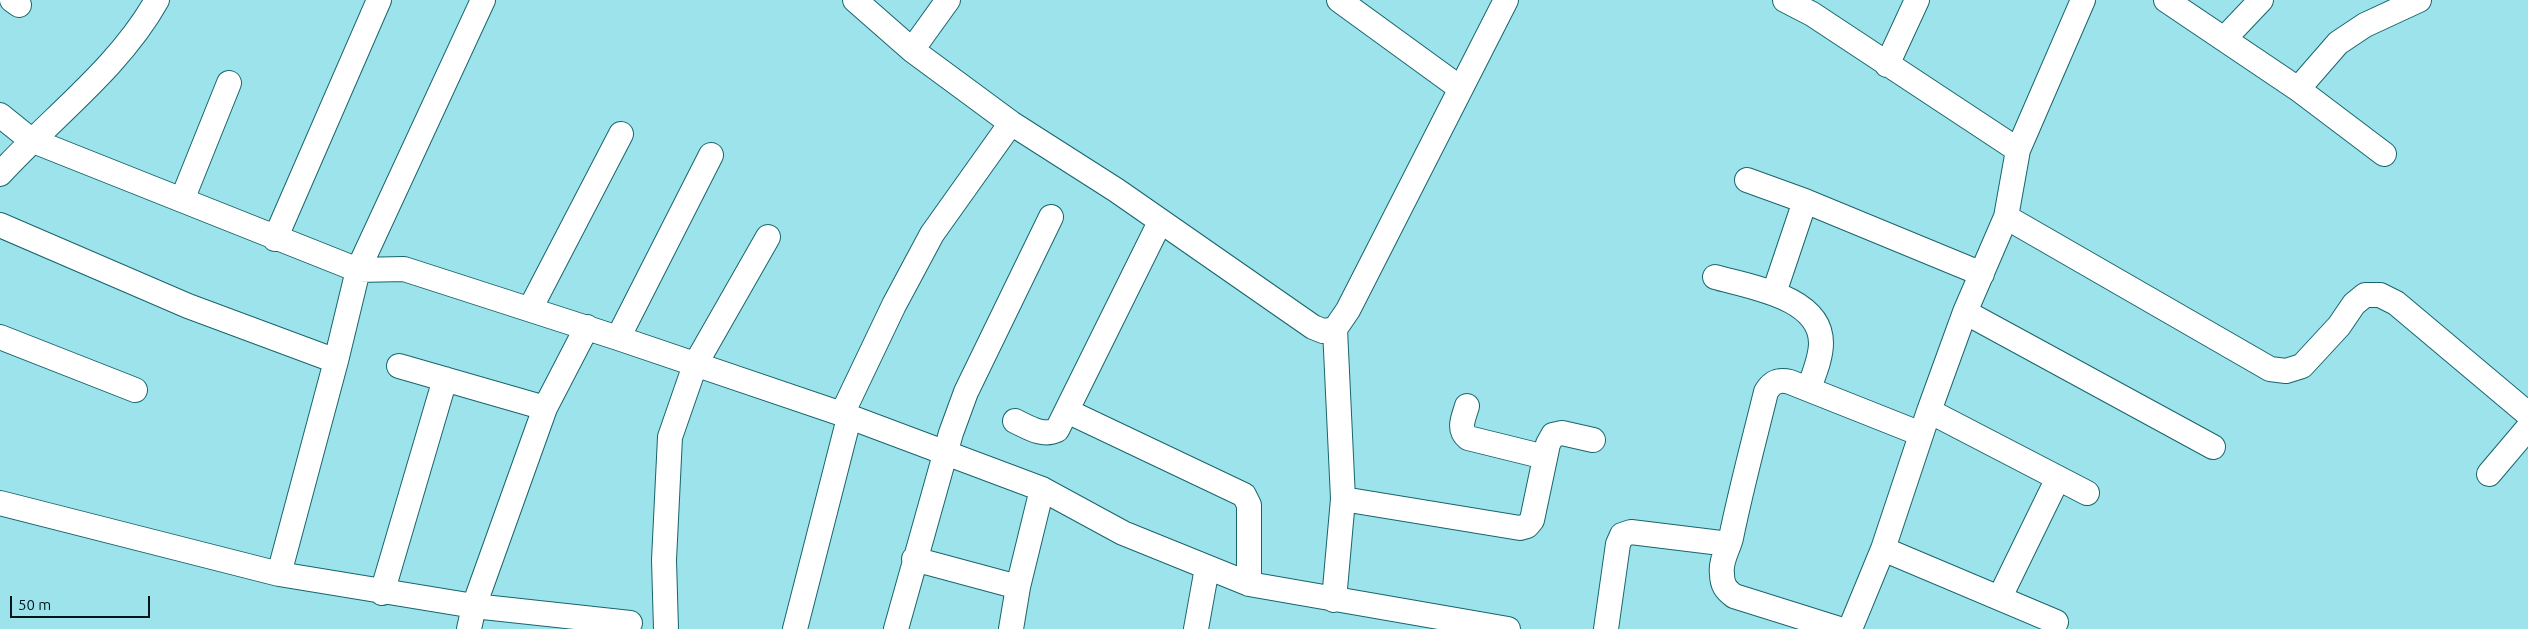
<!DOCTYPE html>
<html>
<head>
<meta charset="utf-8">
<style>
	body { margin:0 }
	#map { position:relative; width:2528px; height:629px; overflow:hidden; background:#9ce3ec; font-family:Ubuntu,sans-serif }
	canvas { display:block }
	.scale { position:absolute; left:10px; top:596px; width:140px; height:22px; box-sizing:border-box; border:2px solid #001619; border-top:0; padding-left:6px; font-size:15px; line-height:18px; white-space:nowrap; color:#001619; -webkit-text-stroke:4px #9ce3ec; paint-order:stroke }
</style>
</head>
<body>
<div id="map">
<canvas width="2528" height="629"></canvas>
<div class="scale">50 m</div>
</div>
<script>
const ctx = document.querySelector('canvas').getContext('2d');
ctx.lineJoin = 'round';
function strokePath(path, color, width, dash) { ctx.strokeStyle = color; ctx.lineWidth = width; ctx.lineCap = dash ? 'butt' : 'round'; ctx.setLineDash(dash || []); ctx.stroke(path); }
const minor = new Path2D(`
	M 12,0 L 19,5
	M 855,0 L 912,50 L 1011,123 L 1116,190 L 1313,327 L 1323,331 L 1335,329 L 1348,310 L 1506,0
	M 1339,0 L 1460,88
	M 1785,0 L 1812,14 L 2018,150
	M 2166,0 L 2298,89 L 2384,154
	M 2224,39 L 2261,0
	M 912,50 L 948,0
	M 1887,65 L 1917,0
	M 2298,89 L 2338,43 L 2365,25 L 2419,0
	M 0,115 L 31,140 L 358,270 L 404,269 L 618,338 L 842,414 L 1042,489 L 1123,533 L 1249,584 L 1508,629
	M 0,174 C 52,117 119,68 157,0
	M 1747,180 L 1805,201 L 1982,274
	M 182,200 L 229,83
	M 2006,217 L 2270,369 L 2286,371 L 2302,366 L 2339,326 L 2354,304 L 2365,295 L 2380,295 L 2396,303 L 2528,414
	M 0,225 L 188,306 L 336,361 L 358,270 L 483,0
	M 275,239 L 379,0
	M 1715,277 C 1750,287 1821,297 1821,343 C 1821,358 1814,374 1809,388
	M 1774,293 L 1805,201
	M 530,309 L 621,134
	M 1965,312 L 2213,447
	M 0,337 L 135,390
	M 618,338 L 711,155
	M 399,366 L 545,408
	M 1467,406 C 1464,417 1457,429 1468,438 L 1545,457
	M 1067,411 L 1244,495 L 1249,505 L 1249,584
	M 1929,411 L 2087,493
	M 842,414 L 894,305 L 932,234 L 1011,123
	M 1015,421 C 1028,427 1042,437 1057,430 L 1160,222
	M 2489,474 L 2528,428
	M 1343,499 L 1520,528 L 1527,526 L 1532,520 L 1548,444 L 1553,435 L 1562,433 L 1593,440
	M 0,503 L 279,574 L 474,606 L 630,623
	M 1883,549 L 2056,622
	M 914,559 L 1018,587
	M 279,574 L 336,361
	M 382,593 L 445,379
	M 2000,597 L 2058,478
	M 1334,600 L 1343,499 L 1335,329
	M 469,629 L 474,606 L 545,408 L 587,327
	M 666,629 L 664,560 L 670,437 L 695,365 L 768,237
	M 795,629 L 849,418
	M 896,629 L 951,433 L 966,392 L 1051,217
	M 1011,629 L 1018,587 L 1042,489
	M 1196,629 L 1207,568
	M 1606,629 L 1618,544 L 1622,535 L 1631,532 L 1729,544
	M 1839,629 L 1734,596 C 1726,590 1722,585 1722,574 C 1720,561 1728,550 1731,538 C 1741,489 1754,441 1766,392 C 1772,382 1778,379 1790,382 L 1921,434
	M 1850,629 L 1883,549 L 1929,411 L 1965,312 L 2006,217 L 2018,150 L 2083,0`);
strokePath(minor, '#18656d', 26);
strokePath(minor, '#fff', 24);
</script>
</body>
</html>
